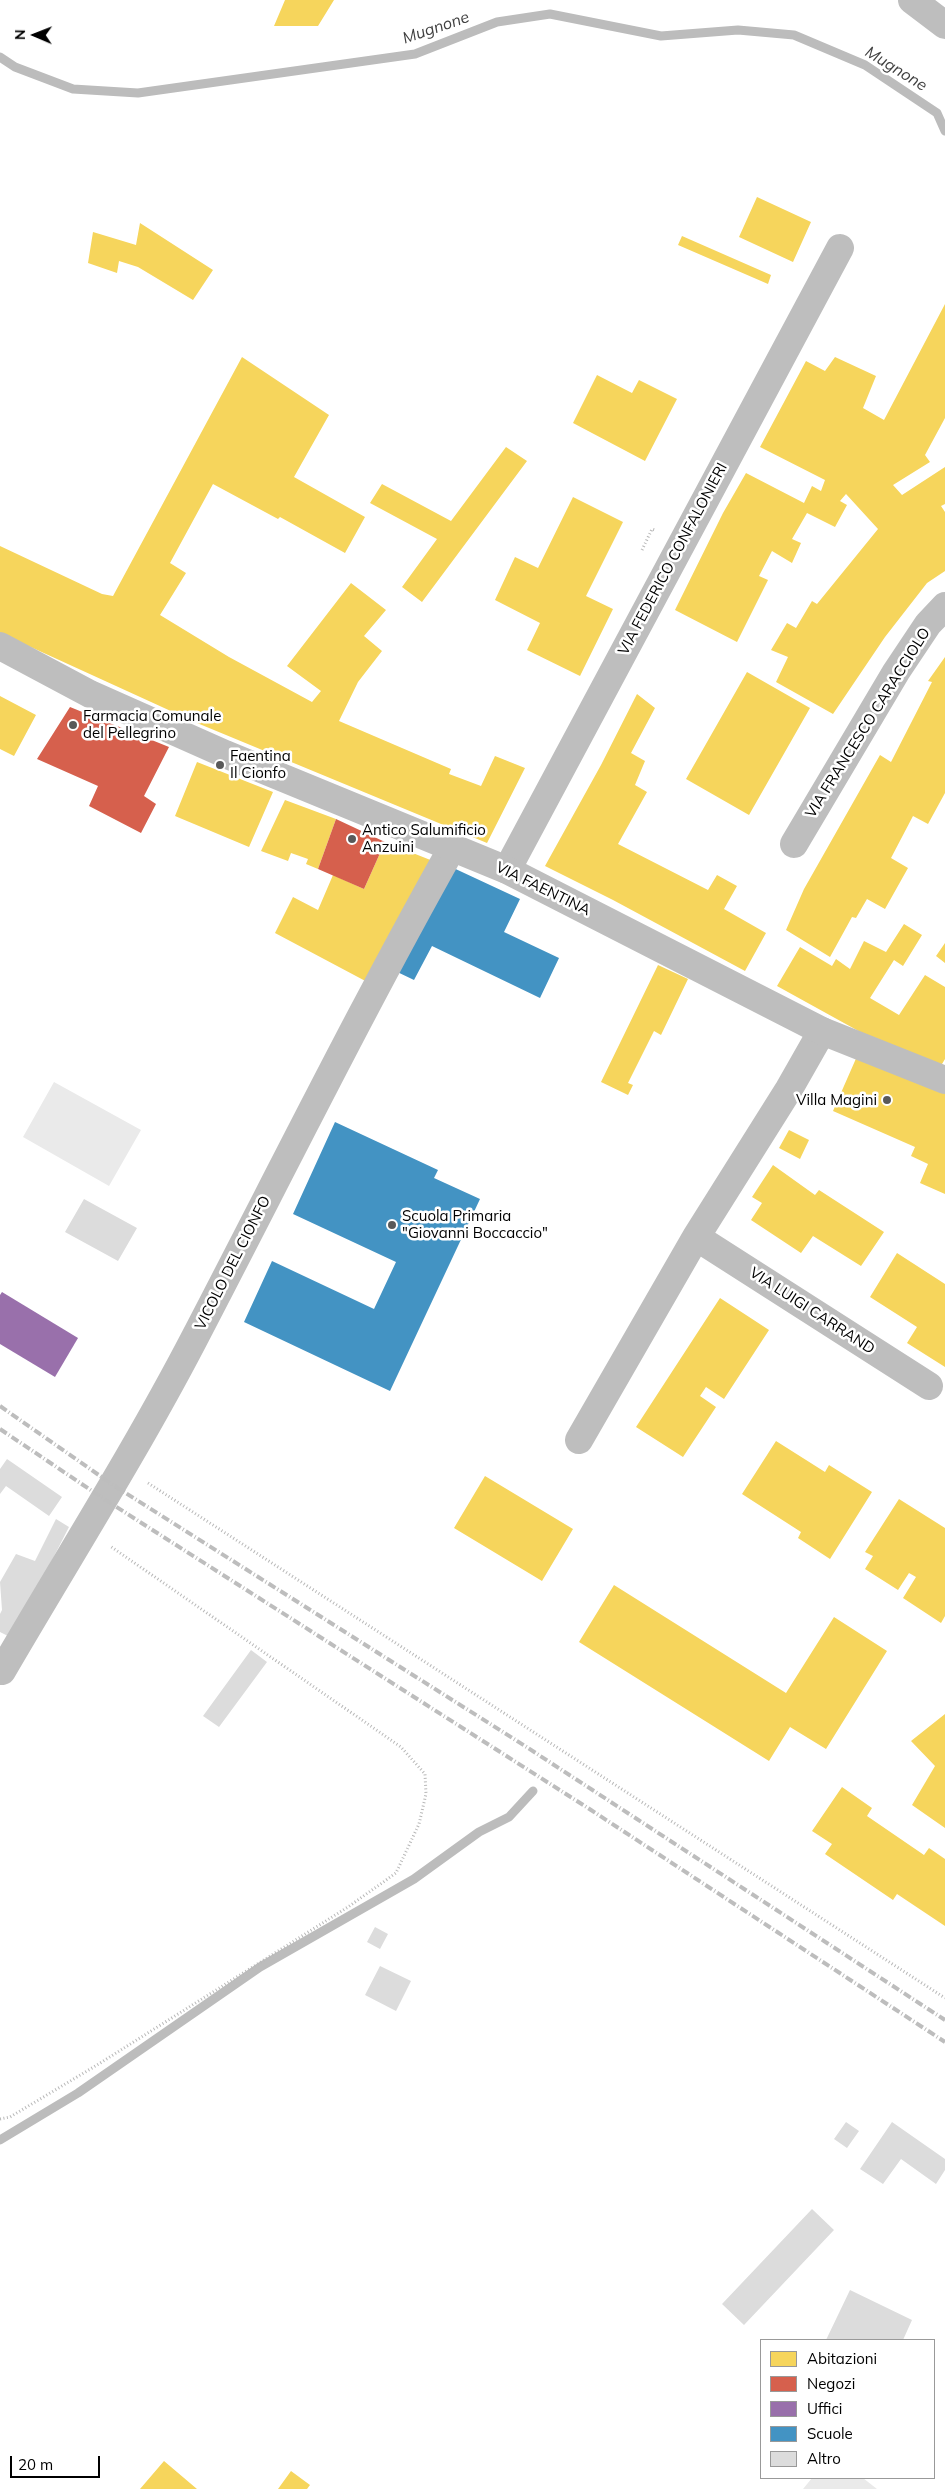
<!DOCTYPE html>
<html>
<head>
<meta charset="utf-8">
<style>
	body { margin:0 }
	#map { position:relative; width:945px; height:2489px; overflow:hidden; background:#fff; font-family:Mulish,sans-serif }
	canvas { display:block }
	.legend { position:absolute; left:760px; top:2339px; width:175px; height:140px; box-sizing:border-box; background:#fff; border:1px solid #999; margin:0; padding:6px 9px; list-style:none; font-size:15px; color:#000 }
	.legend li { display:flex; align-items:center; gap:10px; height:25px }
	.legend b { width:25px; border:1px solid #999 }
	.north { position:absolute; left:10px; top:10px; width:50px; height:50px; -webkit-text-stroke:4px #fff; paint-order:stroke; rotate:271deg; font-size:14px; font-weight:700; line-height:20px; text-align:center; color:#000 }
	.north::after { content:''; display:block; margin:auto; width:18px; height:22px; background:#000; clip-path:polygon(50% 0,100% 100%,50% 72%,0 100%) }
	.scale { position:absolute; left:10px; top:2456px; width:90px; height:22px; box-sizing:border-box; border:2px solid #000; border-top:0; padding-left:6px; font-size:15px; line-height:18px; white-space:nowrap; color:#000; -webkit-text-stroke:4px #fff; paint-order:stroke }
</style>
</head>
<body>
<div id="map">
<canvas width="945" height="2489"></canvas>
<ul class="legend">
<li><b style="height:14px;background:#f6d55c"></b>Abitazioni</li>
<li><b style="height:14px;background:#d6604d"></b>Negozi</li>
<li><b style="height:14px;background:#9970ab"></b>Uffici</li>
<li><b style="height:14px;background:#4393c3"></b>Scuole</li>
<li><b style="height:14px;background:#dcdcdc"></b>Altro</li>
</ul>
<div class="north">N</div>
<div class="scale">20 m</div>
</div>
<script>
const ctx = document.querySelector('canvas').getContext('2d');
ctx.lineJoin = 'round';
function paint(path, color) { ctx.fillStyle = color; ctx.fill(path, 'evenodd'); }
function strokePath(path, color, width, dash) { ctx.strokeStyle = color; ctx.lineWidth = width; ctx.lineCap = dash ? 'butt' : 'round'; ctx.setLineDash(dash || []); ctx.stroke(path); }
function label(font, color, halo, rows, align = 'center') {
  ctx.font = font + ' Mulish,sans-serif'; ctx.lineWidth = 5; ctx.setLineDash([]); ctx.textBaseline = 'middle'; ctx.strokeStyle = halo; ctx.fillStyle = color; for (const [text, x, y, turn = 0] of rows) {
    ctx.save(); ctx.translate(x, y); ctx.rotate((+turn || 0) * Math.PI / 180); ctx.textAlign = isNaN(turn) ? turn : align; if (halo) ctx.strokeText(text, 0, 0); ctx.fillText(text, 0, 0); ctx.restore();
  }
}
paint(new Path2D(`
	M 54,1082 L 141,1130 L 109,1186 L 23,1137 Z
	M 812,2478 L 863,2478 L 877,2489 L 803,2489 Z`), '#eaeaea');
paint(new Path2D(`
	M 285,0 L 334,0 L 318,26 L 274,26 Z
	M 757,197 L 811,222 L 793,262 L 739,237 Z
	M 140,223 L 213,270 L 193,300 L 138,267 L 119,261 L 117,273 L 88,263 L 93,232 L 136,245 Z
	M 682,236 L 771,275 L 768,284 L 678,245 Z
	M 945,304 L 945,418 L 925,455 L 930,462 L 893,485 L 902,495 L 945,467 L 945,504 L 941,506 L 945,512 L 945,571 L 927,583 L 885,637 L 833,714 L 776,682 L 788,657 L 771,650 L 787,623 L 796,628 L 812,601 L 817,604 L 878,529 L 846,494 L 840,501 L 847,505 L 835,527 L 807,513 L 792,539 L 801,543 L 792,563 L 772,551 L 759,576 L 768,580 L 737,642 L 675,610 L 723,513 L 746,473 L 804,503 L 812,486 L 821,491 L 825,480 L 760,447 L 806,361 L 825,371 L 835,357 L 876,376 L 863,408 L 884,420 Z
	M 242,357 L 329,415 L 294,477 L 365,517 L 345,553 L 280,517 L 278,519 L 213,484 L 170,563 L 186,573 L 160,615 L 229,657 L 312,702 L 321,691 L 287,666 L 351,583 L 386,610 L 364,636 L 382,651 L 358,682 L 339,721 L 451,769 L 449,774 L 481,786 L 495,756 L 525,768 L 487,843 L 197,723 L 0,633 L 0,546 L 102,594 L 113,596 Z
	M 597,375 L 632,393 L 639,380 L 677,399 L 645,461 L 573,423 Z
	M 506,447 L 527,461 L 422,602 L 402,587 L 437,539 L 370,503 L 382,484 L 451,521 Z
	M 573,497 L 623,522 L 586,596 L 613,609 L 580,676 L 527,650 L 540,623 L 495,600 L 515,557 L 538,568 Z
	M 945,657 L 945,793 L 928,824 L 913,816 L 891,858 L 908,868 L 885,909 L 867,899 L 856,918 L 852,917 L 830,957 L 786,930 L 804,889 L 880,755 L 891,762 L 932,682 L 928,681 Z
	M 747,672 L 810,708 L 749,815 L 686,779 Z
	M 637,694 L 655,708 L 631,753 L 645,761 L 635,785 L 647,792 L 618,844 L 708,890 L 717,875 L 737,886 L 724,909 L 766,933 L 745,971 L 613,900 L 545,866 L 601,765 Z
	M 0,696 L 36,715 L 14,756 L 0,749 Z
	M 197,762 L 273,792 L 249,847 L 175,816 Z
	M 285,800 L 336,819 L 318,869 L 306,864 L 308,859 L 291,853 L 288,861 L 261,851 Z
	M 385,842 L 438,863 L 371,984 L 275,933 L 293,897 L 318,910 L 333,875 L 364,889 Z
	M 904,924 L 922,935 L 903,966 L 894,960 L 870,998 L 899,1015 L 925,975 L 945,987 L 945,1059 L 939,1069 L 882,1044 L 777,986 L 800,947 L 832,966 L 836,959 L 850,969 L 864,941 L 886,952 Z
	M 945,943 L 945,963 L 936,956 Z
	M 658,965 L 688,979 L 661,1035 L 654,1031 L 628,1083 L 633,1085 L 628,1095 L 601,1082 Z
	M 858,1054 L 945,1091 L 945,1194 L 920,1183 L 928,1164 L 911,1156 L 915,1147 L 833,1111 Z
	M 789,1130 L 809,1140 L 800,1159 L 779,1148 Z
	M 773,1165 L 815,1195 L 819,1190 L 884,1232 L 861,1266 L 813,1236 L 801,1253 L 751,1220 L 762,1203 L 752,1197 Z
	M 897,1253 L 945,1284 L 945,1367 L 907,1343 L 917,1327 L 870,1297 Z
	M 720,1298 L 769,1330 L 724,1399 L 706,1387 L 700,1396 L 716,1407 L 683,1457 L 636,1427 Z
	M 776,1441 L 825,1472 L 829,1465 L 872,1492 L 830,1559 L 798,1538 L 801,1532 L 742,1494 Z
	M 485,1476 L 573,1529 L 542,1581 L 454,1528 Z
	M 899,1499 L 945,1528 L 945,1616 L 941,1623 L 903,1598 L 916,1577 L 909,1573 L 898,1590 L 865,1569 L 873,1556 L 865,1552 Z
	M 614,1585 L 786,1693 L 834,1617 L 887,1651 L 826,1749 L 790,1727 L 769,1761 L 579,1642 Z
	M 945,1714 L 945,1828 L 912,1805 L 935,1766 L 911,1741 Z
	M 842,1787 L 872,1808 L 867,1816 L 924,1855 L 929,1848 L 945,1859 L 945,1926 L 897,1894 L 893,1900 L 825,1854 L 832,1844 L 812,1831 Z
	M 164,2461 L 197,2489 L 140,2489 Z
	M 291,2471 L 310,2485 L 307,2489 L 278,2489 Z`), '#f6d55c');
paint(new Path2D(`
	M 70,707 L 169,747 L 144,796 L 156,804 L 141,833 L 89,806 L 98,786 L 37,759 Z
	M 336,819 L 385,842 L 364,889 L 318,869 Z`), '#d6604d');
paint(new Path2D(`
	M 2,1292 L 78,1338 L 55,1377 L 0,1344 L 0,1295 Z`), '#9970ab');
paint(new Path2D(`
	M 447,865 L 520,899 L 504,932 L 559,958 L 540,998 L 432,946 L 414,980 L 391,969 Z
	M 335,1122 L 438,1170 L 434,1178 L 480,1199 L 390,1391 L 244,1322 L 272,1261 L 374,1309 L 396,1262 L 293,1214 Z`), '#4393c3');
strokePath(new Path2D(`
	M 0,57 L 15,67 L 73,89 L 138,93 L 415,54 L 497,22 L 550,14 L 661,36 L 738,30 L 794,35 L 865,65 L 937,113 L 945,131
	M 0,2140 L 78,2093 L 260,1967 L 414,1879 L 479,1832 L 509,1817 L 533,1791`), '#bcbcbc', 9);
paint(new Path2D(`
	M 84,1199 L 137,1228 L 118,1261 L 65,1232 Z
	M 7,1459 L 62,1497 L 49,1516 L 6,1486 L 0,1494 L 0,1469 Z
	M 56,1519 L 69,1527 L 12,1638 L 0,1632 L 0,1614 L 2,1610 L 0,1582 L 16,1554 L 35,1561 Z
	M 251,1650 L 267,1662 L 219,1727 L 203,1716 Z
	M 375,1927 L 388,1934 L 380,1949 L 367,1942 Z
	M 380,1966 L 411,1981 L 396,2011 L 365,1995 Z
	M 846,2122 L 859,2131 L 847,2148 L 834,2139 Z
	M 892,2122 L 945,2159 L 945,2170 L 936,2184 L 901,2159 L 883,2184 L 860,2169 Z
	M 812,2209 L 834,2230 L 744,2325 L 722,2304 Z
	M 850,2290 L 912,2320 L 903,2340 L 826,2340 Z`), '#dcdcdc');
strokePath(new Path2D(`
	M 642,550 L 652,529 L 655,530
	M 148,1483 L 945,1998
	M 0,2119 L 10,2117 L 97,2065 L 348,1907 L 396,1873 L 419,1824 L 426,1794 L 425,1774 L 401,1747 L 110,1546`), '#b8b8b8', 3, [1, 2.5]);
strokePath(new Path2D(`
	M 912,0 L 945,25
	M 794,844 L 896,672 L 928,624 L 945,606
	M 507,870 L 840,248
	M 696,1237 L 929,1386
	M 579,1440 L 696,1237 L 789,1089 L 822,1031
	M 2,1671 C 66,1561 134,1454 193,1341 C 279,1176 361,1010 452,848`), '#bebebe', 28);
strokePath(new Path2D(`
	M 0,646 L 90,694 L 225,754 L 507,870 L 822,1031 L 945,1080`), '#bebebe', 28);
strokePath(new Path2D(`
	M 0,1406 L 113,1485 L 525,1746 L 945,2020
	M 0,1429 L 104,1499 L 591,1810 L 945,2042`), '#bdbdbd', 4, [8, 2.5, 1, 2.5]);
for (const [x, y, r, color] of [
	[73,725,5,"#595959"],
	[220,765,5,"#595959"],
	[352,839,5,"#595959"],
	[887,1100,5,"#595959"],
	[392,1225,5,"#595959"]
]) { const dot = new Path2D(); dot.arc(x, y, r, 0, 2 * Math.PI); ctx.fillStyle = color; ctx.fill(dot); strokePath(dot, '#fff', 2); }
label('15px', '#000', '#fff', [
	["VIA FEDERICO CONFALONIERI",673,559,-62],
	["VIA FRANCESCO CARACCIOLO",868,723,-58],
	["VIA FAENTINA",543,889,26],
	["VICOLO DEL CIONFO",233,1263,-63],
	["VIA LUIGI CARRAND",812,1311,33]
]);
label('15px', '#000', '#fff', [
	["Farmacia Comunale",83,716],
	["del Pellegrino",83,733],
	["Faentina",230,756],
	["Il Cionfo",230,773],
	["Antico Salumificio",362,830],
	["Anzuini",362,847],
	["Villa Magini",877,1100,"right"],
	["Scuola Primaria",402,1216],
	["\"Giovanni Boccaccio\"",402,1233]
], 'left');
label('italic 16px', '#404040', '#fff', [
	["Mugnone",436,28,-19],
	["Mugnone",896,69,32]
]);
</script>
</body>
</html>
